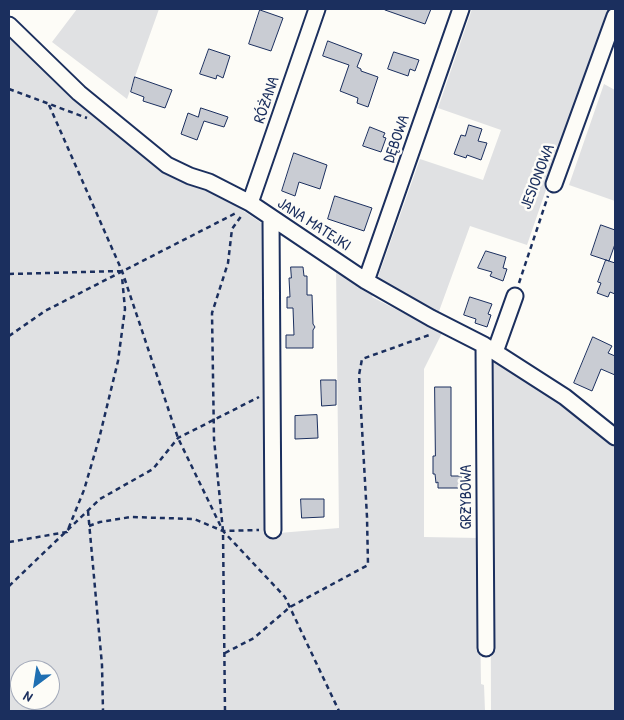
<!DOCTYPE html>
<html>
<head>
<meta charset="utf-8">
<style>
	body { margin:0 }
	#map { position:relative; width:624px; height:720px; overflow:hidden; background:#fdfcf7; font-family:"Patrick Hand",sans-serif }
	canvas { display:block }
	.frame { position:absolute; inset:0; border:10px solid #1b2f5e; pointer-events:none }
	.north { position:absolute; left:10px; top:660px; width:50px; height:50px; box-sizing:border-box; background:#fdfcf7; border:1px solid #a3aaba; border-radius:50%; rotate:211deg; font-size:14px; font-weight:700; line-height:20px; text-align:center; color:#1b2f5e }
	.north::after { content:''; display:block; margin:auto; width:18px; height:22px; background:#1f6fb2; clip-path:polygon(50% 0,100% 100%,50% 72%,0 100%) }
</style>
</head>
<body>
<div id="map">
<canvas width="624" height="720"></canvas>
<div class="frame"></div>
<div class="north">N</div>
</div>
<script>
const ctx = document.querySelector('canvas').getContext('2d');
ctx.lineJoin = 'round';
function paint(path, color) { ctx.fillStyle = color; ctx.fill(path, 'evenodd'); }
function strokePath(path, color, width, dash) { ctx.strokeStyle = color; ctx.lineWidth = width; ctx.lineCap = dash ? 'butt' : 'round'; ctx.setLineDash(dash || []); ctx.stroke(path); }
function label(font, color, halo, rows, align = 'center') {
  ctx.font = font + ' "Patrick Hand",sans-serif'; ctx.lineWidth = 5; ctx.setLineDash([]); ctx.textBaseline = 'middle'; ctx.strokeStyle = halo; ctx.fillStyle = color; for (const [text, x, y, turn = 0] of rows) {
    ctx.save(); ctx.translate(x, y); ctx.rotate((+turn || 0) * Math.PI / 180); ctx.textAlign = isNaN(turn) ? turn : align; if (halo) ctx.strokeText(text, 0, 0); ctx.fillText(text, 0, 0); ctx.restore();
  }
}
paint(new Path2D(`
	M 77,9 L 159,9 L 127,99 L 52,42 Z
	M 472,9 L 608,9 L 527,245 L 470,226 L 438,314 L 377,280 L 420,159 L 483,180 L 501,130 L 438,108 Z
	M 9,38 L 29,55 L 82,107 L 157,168 L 185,181 L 208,187 L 263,224 L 267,534 L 339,528 L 336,267 L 374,293 L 372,297 L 442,333 L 424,369 L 424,537 L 479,538 L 481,684 L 484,685 L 485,711 L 9,711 ZM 20,670 L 50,670 L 50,700 L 20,700 Z
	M 604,84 L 615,90 L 615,201 L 569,185 Z
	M 490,358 L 570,409 L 615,447 L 615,711 L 491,711 Z`), '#e0e1e3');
const building = new Path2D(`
	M 385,9 L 431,9 L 425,24 L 385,10 Z
	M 260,10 L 283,18 L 271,51 L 249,44 Z
	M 328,41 L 362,54 L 357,67 L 361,69 L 361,71 L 378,77 L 368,107 L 357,103 L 358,98 L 340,91 L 349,65 L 323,56 Z
	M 209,49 L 230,56 L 223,78 L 217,75 L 216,79 L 200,74 Z
	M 394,52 L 419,60 L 415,71 L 410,69 L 408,76 L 388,69 Z
	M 135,77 L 172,90 L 165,108 L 143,101 L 144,97 L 131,92 Z
	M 201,108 L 228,117 L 224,127 L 204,121 L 197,140 L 181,134 L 188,113 L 198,117 Z
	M 469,125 L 482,129 L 478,141 L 487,143 L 481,160 L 467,155 L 466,158 L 454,154 L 461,135 L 465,136 Z
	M 370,127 L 385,133 L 383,137 L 386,138 L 381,152 L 363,146 Z
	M 294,153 L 327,165 L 320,189 L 299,182 L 295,196 L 282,191 Z
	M 335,196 L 372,208 L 364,231 L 328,219 Z
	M 601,225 L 615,230 L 615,244 L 609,261 L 591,255 Z
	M 486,251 L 506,257 L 503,268 L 507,269 L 503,281 L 490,276 L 492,272 L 478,268 Z
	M 606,260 L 615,263 L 615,294 L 610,292 L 608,297 L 597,293 L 601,283 L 598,282 Z
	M 291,267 L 303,267 L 304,276 L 307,276 L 307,295 L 312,295 L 313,324 L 315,327 L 313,330 L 313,348 L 286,348 L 286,335 L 294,335 L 293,308 L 287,308 L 287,297 L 290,297 L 289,278 L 291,278 Z
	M 470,297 L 492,304 L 488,314 L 491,315 L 487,327 L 475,323 L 476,319 L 464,315 Z
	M 593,337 L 612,346 L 608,353 L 615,356 L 615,375 L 601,369 L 592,391 L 574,383 Z
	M 321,380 L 336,380 L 336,405 L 322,406 Z
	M 435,387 L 451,387 L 451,476 L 462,476 L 462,488 L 438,488 L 438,482 L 436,483 L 435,474 L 433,474 L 433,456 L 435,456 Z
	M 317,415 L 318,438 L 295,439 L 295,416 Z
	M 301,499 L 324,499 L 324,517 L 302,518 Z`);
paint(building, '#c9ccd3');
strokePath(building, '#1b2f5e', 1);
const minor = new Path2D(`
	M 9,25 L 79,93 L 167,165 L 190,176 L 209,182 L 250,203 L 366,281 L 431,318 L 484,345 L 565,397 L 615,437
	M 554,184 L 615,16
	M 250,203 L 317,9
	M 271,218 L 273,530
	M 366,281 L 461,9
	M 484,345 L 486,648
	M 495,352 L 515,296`);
strokePath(minor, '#1b2f5e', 19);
strokePath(new Path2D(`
	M 9,89 L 87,118
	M 49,105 L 122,271 L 178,438 L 223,531 L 285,597 L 339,711
	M 9,274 L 122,271
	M 519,283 L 548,196
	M 9,336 L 45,311 L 238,212
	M 88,511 L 102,665 L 103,711
	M 89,526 L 100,522 L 131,517 L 194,519 L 223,531 L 259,530
	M 9,542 L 67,532 L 84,490 L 99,439 L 118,361 L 125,309 L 122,277
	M 9,586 L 100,499 L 153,469 L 178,438 L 259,397
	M 225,653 L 254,638 L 290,607 L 368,565 L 367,517 L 359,375 L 362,359 L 432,334
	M 225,711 L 223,531 L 214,439 L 212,313 L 228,263 L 232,229 L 242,215`), '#1b2f5e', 2.5, [5, 4]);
strokePath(minor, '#fdfcf7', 15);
label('16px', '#1b2f5e', '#fdfcf7', [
	["RÓŻANA",267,100,-71],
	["DĘBOWA",397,139,-71],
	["JESIONOWA",538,177,-69],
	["JANA MATEJKI",314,225,33],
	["GRZYBOWA",467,497,-90]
]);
</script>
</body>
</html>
